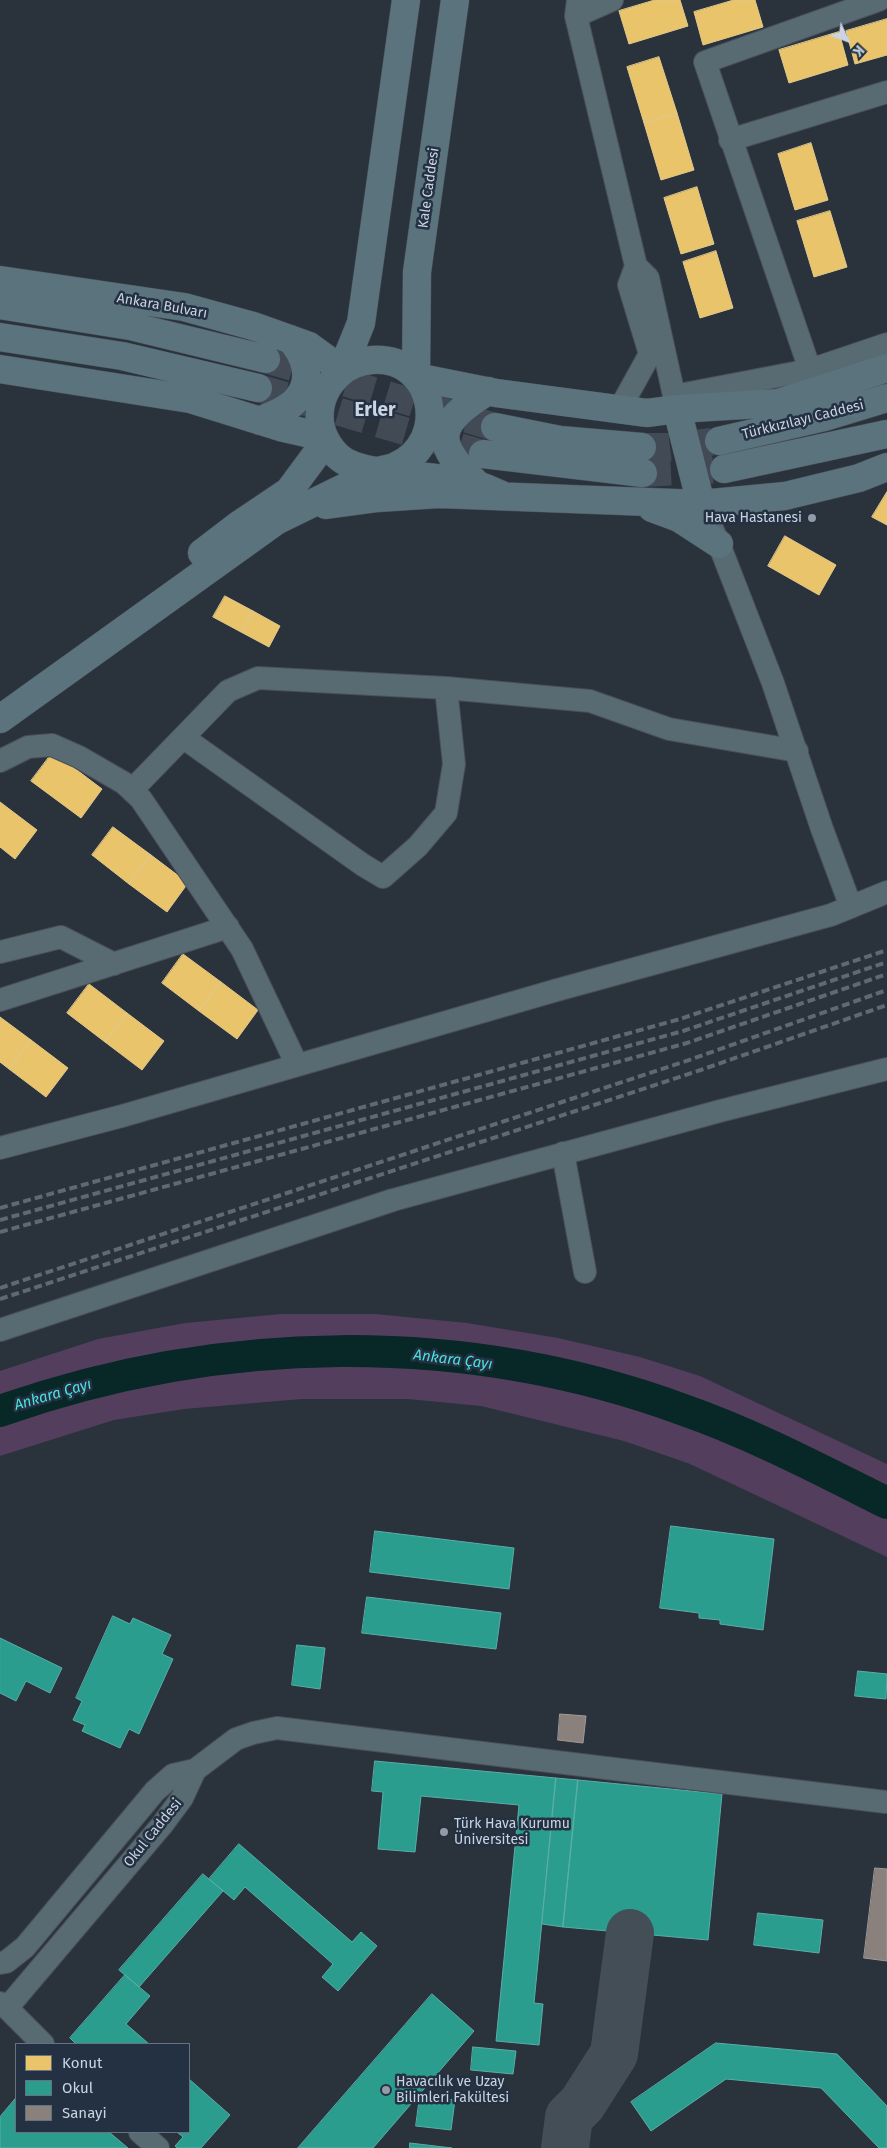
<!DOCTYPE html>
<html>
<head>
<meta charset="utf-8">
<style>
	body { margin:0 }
	#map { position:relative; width:887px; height:2148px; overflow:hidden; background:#2a323c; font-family:"Fira Sans",sans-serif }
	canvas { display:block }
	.legend { position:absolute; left:15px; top:2043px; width:175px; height:90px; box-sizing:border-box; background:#233143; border:1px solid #667282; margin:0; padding:6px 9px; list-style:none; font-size:15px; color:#cbd4e0 }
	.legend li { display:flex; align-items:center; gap:10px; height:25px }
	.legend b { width:25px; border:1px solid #667282 }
	.north { position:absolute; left:822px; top:15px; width:50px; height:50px; -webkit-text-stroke:4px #233143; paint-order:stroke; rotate:133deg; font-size:14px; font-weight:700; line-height:20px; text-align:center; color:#cbd4e0 }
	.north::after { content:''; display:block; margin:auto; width:18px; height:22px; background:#cbd4e0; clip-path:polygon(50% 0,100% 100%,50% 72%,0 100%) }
</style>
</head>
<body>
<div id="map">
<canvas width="887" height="2148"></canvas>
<ul class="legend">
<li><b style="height:14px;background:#e9c46a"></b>Konut</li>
<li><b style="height:14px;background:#2a9d8f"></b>Okul</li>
<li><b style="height:14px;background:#8a817c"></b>Sanayi</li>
</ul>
<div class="north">K</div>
</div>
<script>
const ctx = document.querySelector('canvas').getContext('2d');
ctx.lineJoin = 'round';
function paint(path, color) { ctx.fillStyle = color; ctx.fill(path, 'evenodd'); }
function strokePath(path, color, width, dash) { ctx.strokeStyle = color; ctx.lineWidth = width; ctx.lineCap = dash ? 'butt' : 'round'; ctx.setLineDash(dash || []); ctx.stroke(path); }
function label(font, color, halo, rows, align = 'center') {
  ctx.font = font + ' "Fira Sans",sans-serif'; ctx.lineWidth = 5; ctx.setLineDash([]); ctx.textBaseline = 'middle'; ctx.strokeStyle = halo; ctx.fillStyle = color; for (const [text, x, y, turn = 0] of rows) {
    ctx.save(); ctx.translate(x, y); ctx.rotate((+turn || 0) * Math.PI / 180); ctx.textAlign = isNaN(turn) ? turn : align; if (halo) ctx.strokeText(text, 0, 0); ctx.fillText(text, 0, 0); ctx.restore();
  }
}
paint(new Path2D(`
	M 281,1314 L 375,1314 L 467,1323 L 558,1338 L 640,1357 L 700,1376 L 887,1464 L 887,1557 L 690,1464 L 624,1441 L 481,1406 L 408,1399 L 302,1399 L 184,1409 L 114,1420 L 0,1456 L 0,1371 L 98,1339 L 185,1323 Z`), '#543e5e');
const homes = new Path2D(`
	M 655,0 L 680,0 L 688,26 L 629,44 L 619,11 Z
	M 734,0 L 755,0 L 763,27 L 703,45 L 694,12 Z
	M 887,19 L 887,55 L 855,64 L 846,31 Z
	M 839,32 L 848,65 L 789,83 L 779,50 Z
	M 659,57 L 677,113 L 644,123 L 627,67 Z
	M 677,113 L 694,170 L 661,180 L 644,123 Z
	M 811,143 L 828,200 L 795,210 L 778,154 Z
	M 697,187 L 714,244 L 681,254 L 664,198 Z
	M 830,211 L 847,267 L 814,277 L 797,221 Z
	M 716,251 L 733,308 L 700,318 L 683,262 Z
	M 887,492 L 887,525 L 872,517 Z
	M 785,536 L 836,565 L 819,595 L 768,566 Z
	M 225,596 L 253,611 L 241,632 L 213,617 Z
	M 253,611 L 280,626 L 269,647 L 241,632 Z
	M 53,752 L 102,789 L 81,818 L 31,781 Z
	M 0,802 L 37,830 L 15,859 L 0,847 Z
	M 113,827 L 151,855 L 129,884 L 92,855 Z
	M 151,855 L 188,883 L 167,912 L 129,884 Z
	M 183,954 L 221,982 L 199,1011 L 162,983 Z
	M 221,982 L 258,1010 L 237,1039 L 199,1011 Z
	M 89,984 L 127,1013 L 105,1042 L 67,1013 Z
	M 127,1013 L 164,1041 L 142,1070 L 105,1042 Z
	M 0,1017 L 31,1040 L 9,1069 L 0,1062 Z
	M 31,1040 L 68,1068 L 46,1097 L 9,1069 Z`);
paint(homes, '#e9c46a');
strokePath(homes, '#e0c98d', 1);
const schools = new Path2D(`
	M 671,1526 L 774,1539 L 763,1630 L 720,1624 L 720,1620 L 699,1618 L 699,1613 L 660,1608 Z
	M 375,1531 L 514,1548 L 509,1589 L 370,1572 Z
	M 367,1597 L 501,1613 L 496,1649 L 362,1633 Z
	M 113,1616 L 130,1624 L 133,1618 L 171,1635 L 162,1654 L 173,1659 L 139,1734 L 129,1729 L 120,1748 L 82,1731 L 85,1725 L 73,1720 L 82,1701 L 76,1698 Z
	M 0,1638 L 62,1668 L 50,1693 L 26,1681 L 16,1701 L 0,1693 Z
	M 297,1645 L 325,1648 L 320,1689 L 292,1685 Z
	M 858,1671 L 887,1674 L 886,1699 L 855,1696 Z
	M 375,1761 L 556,1778 L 534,2003 L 543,2004 L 539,2045 L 496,2041 L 519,1805 L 421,1796 L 415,1852 L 378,1849 L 383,1792 L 372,1791 Z
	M 556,1778 L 578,1780 L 563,1927 L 542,1924 Z
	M 578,1780 L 722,1794 L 708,1940 L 563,1927 Z
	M 239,1844 L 352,1942 L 361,1932 L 377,1946 L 338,1991 L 322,1977 L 333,1964 L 245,1887 L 234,1900 L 209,1879 Z
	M 203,1874 L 223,1891 L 139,1987 L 119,1970 Z
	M 758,1913 L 823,1920 L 819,1953 L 754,1945 Z
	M 125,1975 L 150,1996 L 126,2024 L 149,2044 L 76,2044 L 70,2038 Z
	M 432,1994 L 474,2031 L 373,2148 L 298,2148 Z
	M 716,2043 L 837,2054 L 887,2106 L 887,2148 L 879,2148 L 821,2088 L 726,2079 L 651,2131 L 631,2102 Z
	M 473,2047 L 516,2051 L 513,2074 L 471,2070 Z
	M 189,2079 L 230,2115 L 201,2148 L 177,2148 L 175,2146 L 183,2137 L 177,2132 L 189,2132 Z
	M 420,2096 L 455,2100 L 451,2130 L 416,2126 Z
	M 16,2098 L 16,2132 L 109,2132 L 128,2148 L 0,2148 L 0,2117 Z
	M 410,2143 L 452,2148 L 410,2148 Z`);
paint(schools, '#2a9d8f');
strokePath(schools, '#5aaea7', 1);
const industry = new Path2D(`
	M 560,1714 L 586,1716 L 583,1743 L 558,1740 Z
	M 875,1868 L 887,1869 L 887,1961 L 864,1958 Z`);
paint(industry, '#8a817c');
strokePath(industry, '#9e9a9a', 1);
strokePath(new Path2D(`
	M 0,1411 C 219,1334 461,1329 681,1409 C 753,1434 819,1469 887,1503`), '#082727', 32);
strokePath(new Path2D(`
	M 565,2148 L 569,2117 L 582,2104 L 614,2054 L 630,1933`), '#444e56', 48);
strokePath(new Path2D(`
	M 266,359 L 495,427
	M 258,388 L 483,454
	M 642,447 L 669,447 L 719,441
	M 643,473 L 724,469`), '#424a55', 28, [28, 14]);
const minor = new Path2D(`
	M 578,0 L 576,16 L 636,266 L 648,278 L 677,409
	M 576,16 L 612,0
	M 730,140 L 887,92
	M 810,370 L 705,62 L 879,0
	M 674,396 L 810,370 L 887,344
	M 619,410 L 650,354 L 629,285 L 636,266
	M 701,504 L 719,544 L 773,683 L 822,829 L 851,907
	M 184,738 L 363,865 L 383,877 L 418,846 L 446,813 L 454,764 L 446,688
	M 0,761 L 28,747 L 52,745 L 79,757 L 124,783 L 141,799 L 242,949 L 297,1065
	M 132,790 L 228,691 L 258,678 L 446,688 L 590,701 L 669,729 L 797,751
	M 0,952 L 61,937 L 114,964
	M 0,1000 L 228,927
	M 0,1148 L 122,1116 L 557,990 L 831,915 L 887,892
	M 563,1153 L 585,1272
	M 0,1330 L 393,1200 L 720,1111 L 887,1069
	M 0,1963 L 6,1962 L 25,1947 L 155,1791 L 173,1775 L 195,1770 L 236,1739 L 253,1733 L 277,1728 L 886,1802
	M 0,2003 L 7,2008 L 162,1825 L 182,1798 L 195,1770
	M 7,2008 L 43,2044
	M 140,2132 L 158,2148`);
const major = new Path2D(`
	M 0,280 L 184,307 L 253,326 L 309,346 L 342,370
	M 0,305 L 130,326 L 266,359
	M 0,337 L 122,356 L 258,388
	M 0,369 L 190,399 L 280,427 L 324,437
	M 342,370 L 361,323 L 406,0
	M 416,377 L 496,393 L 647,413 L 677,409 L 778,403 L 887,368
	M 416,377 L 417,272 L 455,0
	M 677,409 L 701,504
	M 260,421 C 272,415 288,410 297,399 C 314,380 305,355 290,339
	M 495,427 L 560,440 L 642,447
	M 719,441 L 824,417 L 887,398
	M 483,454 L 643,473
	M 724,469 L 887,434
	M 478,485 C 432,442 434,425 488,391
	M 326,505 L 378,498 L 439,494 L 701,504 L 785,496 L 859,478 L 887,467
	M 652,508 L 679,518 L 719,544
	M 202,553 L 240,524 L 289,491 L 326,441
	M 0,719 L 276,521 L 378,471 C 383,469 391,469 396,466 C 452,441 434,355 372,360 C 359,361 347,366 338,375 C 325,387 318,404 320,423 C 322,438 333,455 346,462 C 361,470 378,471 394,473 C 421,477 451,478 477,485 C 485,487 494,492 502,495`);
strokePath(minor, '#494f58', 24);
strokePath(major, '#494f58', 29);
strokePath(minor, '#586a72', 22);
strokePath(major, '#5a737d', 28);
strokePath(new Path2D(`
	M 0,1208 L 680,1019 L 887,950
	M 0,1220 L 683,1031 L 887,962
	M 0,1232 L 687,1043 L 887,974
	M 0,1288 L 692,1059 L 887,990
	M 0,1299 L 695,1072 L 887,1005`), '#5e6971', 4, [8, 4]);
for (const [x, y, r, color] of [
	[812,518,5,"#939ba7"],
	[444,1832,5,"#939ba7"],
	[386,2090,5,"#939ba7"]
]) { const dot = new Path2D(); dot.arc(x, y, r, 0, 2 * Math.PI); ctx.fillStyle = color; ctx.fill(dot); strokePath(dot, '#233143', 2); }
label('14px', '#cbd4e0', '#233143', [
	["Kale Caddesi",429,188,-82],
	["Ankara Bulvarı",162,306,10],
	["Türkkızılayı Caddesi",803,420,-14],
	["Okul Caddesi",153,1833,-51]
]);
label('14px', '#cbd4e0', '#233143', [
	["Hava Hastanesi",802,518,"right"],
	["Türk Hava Kurumu",454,1824],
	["Üniversitesi",454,1840],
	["Havacılık ve Uzay",396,2082],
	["Bilimleri Fakültesi",396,2098]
], 'left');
label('italic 15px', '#4de0dd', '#233143', [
	["Ankara Çayı",453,1360,7],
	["Ankara Çayı",53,1395,-16]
]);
label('bold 19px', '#cbd4e0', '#233143', [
	["Erler",375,411]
]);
</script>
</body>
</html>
